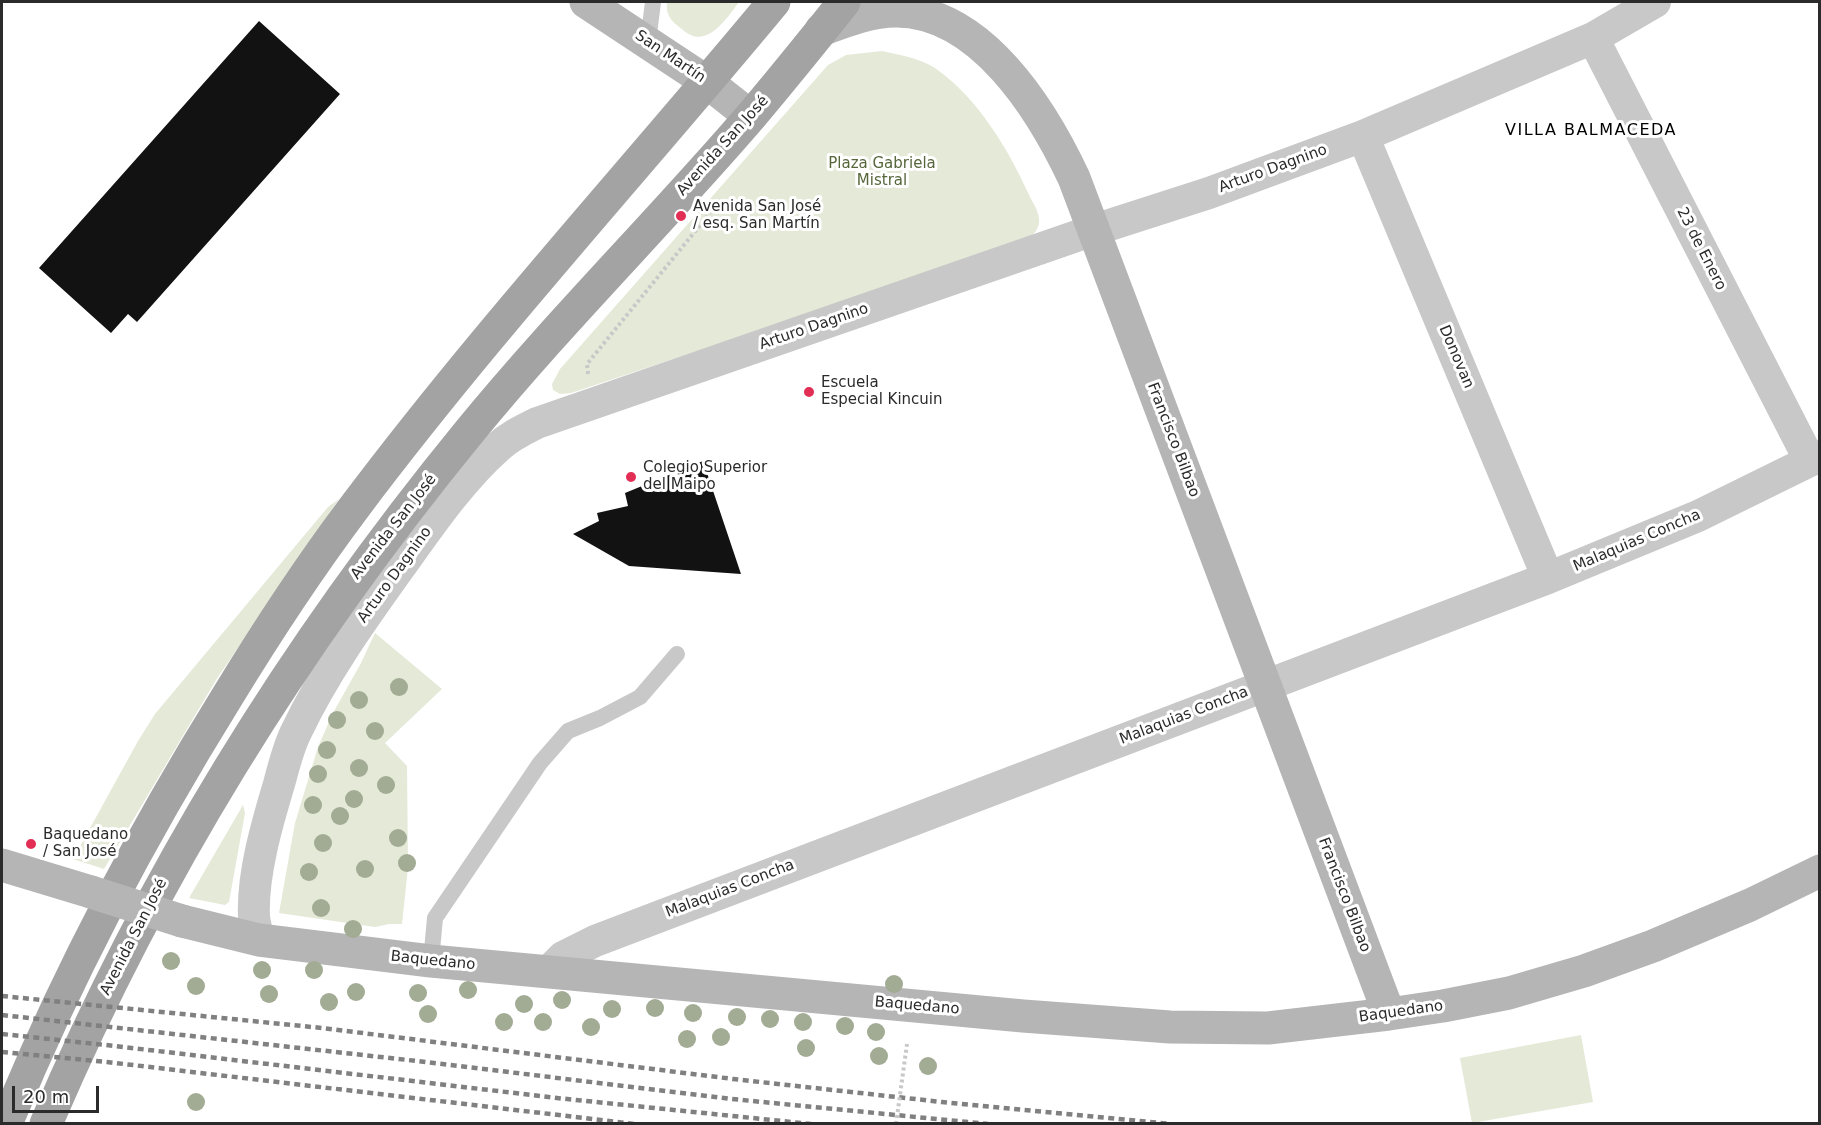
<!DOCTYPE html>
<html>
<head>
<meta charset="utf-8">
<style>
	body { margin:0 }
	#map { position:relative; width:1821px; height:1125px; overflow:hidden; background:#fff; font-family:"DejaVu Sans",sans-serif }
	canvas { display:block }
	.frame { position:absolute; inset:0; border:3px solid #2b2b2b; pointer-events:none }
	.scale { position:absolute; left:12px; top:1086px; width:87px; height:27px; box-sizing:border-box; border:3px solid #2b2b2b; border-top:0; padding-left:8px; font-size:18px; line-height:21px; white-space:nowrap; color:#2b2b2b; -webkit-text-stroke:4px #fff; paint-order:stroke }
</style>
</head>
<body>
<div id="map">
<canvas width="1821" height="1125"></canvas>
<div class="frame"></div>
<div class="scale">20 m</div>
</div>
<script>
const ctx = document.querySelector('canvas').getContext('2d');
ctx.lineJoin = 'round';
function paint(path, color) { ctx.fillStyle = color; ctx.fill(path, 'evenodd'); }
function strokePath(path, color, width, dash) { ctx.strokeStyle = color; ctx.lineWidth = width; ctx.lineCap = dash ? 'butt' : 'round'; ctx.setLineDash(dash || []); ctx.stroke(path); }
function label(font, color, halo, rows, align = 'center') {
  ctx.font = font + ' "DejaVu Sans",sans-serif'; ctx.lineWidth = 6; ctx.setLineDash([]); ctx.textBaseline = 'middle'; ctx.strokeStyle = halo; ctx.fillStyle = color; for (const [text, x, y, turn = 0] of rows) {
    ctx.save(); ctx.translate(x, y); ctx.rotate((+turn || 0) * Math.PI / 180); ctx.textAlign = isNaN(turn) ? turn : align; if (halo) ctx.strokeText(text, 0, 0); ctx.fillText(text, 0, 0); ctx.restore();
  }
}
paint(new Path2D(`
	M 667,2 L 739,2 C 730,14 712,42 693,36 C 687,34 682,29 678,26 C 669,19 666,13 667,2 Z
	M 882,51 C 900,55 919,58 935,68 C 978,98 1009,150 1030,197 C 1034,205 1040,213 1039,223 C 1037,236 1024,241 1013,246 L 571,393 L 560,394 L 553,390 L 552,384 L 560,369 L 828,65 L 846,55 Z
	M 339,499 L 216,680 L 104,869 L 73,859 L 138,741 L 155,714 L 328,507 Z
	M 375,633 L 442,689 L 385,743 L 407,766 L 408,867 L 402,924 L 389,924 L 375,927 L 279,913 L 295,823 L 318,747 L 333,713 L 361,663 Z
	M 243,805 L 245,813 L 229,902 L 225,905 L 189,898 Z
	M 1581,1035 L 1593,1102 L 1472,1123 L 1460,1058 Z`), '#e4e9d8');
paint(new Path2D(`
	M 259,21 L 340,94 L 137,322 L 128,314 L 111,333 L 39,268 Z
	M 703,461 L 741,574 L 629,566 L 573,534 L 599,521 L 597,513 L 628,506 L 625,493 Z`), '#121212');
strokePath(new Path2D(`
	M 588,374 L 587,364 L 710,213`), '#c8c8c8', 4, [3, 3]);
strokePath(new Path2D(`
	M 648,42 L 653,2
	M 431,961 L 435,918 L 540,763 L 568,731 L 600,718 L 640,697 L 677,654`), '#c8c8c8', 16);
strokePath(new Path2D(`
	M 1593,38 L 1810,461
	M 1363,136 L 1548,578
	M 259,940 C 257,932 255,925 254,917 C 252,875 267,824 279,784 C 284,766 288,748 296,732 C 324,673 362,620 400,567 C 430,525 460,481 498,447 C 510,436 523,430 537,423 L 1094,230 L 1209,193 L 1363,136 L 1593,38 L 1655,2
	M 549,971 L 563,957 L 595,941 L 1548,578 L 1698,516 L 1820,456`), '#c8c8c8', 32);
strokePath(new Path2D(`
	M 586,2 L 707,82 L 750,116
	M 821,30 C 845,21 870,11 896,11 C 981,11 1042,110 1074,178 L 1389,1014
	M 2,865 L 91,892
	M 182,921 L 259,940 L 431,961 L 1023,1016 L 1170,1027 L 1268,1028 L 1389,1014 L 1443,1006 L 1509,993 L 1584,971 L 1653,946 L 1750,905 L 1820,871`), '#b5b5b5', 33);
strokePath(new Path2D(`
	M 6,1124 C 67,975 142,834 227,697 C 266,633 308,569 353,509 C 485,333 634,171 774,2
	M 46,1124 C 153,873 297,642 469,432 C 559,322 660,222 752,115 C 783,78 814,40 844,2`), '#a3a3a3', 33);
strokePath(new Path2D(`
	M 2,996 L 322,1028 L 733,1079 L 942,1102 L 1171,1124
	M 2,1015 L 417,1061 L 732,1099 L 988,1124
	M 2,1034 L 115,1046 L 557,1098 L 811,1124
	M 2,1052 L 107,1062 L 635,1124`), '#808080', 4.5, [6, 4.5]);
strokePath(new Path2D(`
	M 896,1124 L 907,1044`), '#c8c8c8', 4, [3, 3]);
strokePath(new Path2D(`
	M 91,892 L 182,921`), '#b5b5b5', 33);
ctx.fillStyle = '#a2ab93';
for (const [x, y] of [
	[399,687],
	[359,700],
	[337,720],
	[375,731],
	[327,750],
	[359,768],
	[318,774],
	[386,785],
	[354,799],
	[313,805],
	[340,816],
	[398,838],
	[323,843],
	[407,863],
	[365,869],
	[309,872],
	[321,908],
	[353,929],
	[171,961],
	[262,970],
	[314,970],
	[894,984],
	[196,986],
	[468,990],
	[356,992],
	[418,993],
	[269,994],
	[562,1000],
	[329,1002],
	[524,1004],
	[655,1008],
	[612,1009],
	[693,1013],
	[428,1014],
	[737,1017],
	[770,1019],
	[504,1022],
	[543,1022],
	[803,1022],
	[845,1026],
	[591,1027],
	[876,1032],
	[721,1037],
	[687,1039],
	[806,1048],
	[879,1056],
	[928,1066],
	[196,1102]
]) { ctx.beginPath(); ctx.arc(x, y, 9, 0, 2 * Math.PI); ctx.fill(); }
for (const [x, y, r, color] of [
	[681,216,6,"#e22e55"],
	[809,392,6,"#e22e55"],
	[631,477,6,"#e22e55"],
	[31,844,6,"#e22e55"]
]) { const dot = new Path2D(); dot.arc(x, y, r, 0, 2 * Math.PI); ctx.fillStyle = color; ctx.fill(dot); strokePath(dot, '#fff', 2); }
label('15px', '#2b2b2b', '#fff', [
	["San Martín",670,57,34],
	["Avenida San José",723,146,-48],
	["Arturo Dagnino",1273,169,-20],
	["23 de Enero",1701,249,63],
	["Arturo Dagnino",814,327,-19],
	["Donovan",1456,357,67],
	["Francisco Bilbao",1173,440,69],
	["Avenida San José",394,527,-52],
	["Malaquias Concha",1637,541,-23],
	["Arturo Dagnino",395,575,-54],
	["Malaquias Concha",1184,716,-21],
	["Malaquias Concha",730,889,-21],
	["Francisco Bilbao",1344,895,69],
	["Avenida San José",134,937,-63],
	["Baquedano",433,961,6],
	["Baquedano",917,1006,5],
	["Baquedano",1401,1012,-8]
]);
label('15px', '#55663a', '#fff', [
	["Plaza Gabriela",882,164],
	["Mistral",882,181]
]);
label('15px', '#2b2b2b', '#fff', [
	["Avenida San José",693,207],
	["/ esq. San Martín",693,224],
	["Escuela",821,383],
	["Especial Kincuin",821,400],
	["Colegio Superior",643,468],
	["del Maipo",643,485],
	["Baquedano",43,835],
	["/ San José",43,852]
], 'left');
ctx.letterSpacing = '1.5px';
label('16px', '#000', '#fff', [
	["VILLA BALMACEDA",1591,131]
]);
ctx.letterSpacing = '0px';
</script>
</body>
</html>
